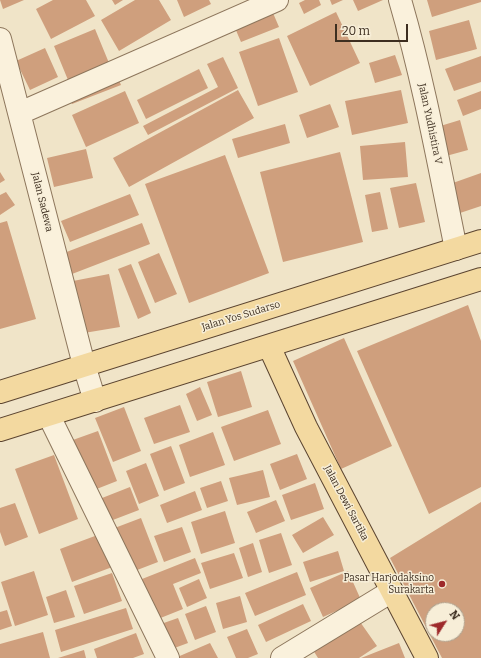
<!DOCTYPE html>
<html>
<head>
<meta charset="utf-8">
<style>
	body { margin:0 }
	#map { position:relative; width:481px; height:658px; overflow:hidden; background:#f0e4c8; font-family:Bitter,serif }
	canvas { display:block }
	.north { position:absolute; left:425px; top:602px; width:40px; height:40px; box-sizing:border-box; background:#f7eed8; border:1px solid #ada18e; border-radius:50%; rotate:54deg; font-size:11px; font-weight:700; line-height:16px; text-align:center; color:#3d2e20 }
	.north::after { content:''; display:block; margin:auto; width:14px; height:18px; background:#9e2a2b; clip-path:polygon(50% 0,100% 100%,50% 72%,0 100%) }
	.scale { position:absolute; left:335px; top:24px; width:73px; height:18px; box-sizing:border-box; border:2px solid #3d2e20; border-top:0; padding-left:5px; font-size:12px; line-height:14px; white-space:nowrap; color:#3d2e20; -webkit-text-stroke:3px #f7eed8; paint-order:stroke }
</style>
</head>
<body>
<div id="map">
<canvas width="481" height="658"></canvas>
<div class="north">N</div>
<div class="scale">20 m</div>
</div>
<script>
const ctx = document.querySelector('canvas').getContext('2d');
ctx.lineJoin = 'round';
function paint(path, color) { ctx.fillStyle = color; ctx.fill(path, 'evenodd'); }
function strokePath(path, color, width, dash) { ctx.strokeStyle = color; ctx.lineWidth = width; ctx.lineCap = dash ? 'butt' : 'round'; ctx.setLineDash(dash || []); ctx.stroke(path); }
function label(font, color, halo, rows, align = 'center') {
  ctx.font = font + ' Bitter,serif'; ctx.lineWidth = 3; ctx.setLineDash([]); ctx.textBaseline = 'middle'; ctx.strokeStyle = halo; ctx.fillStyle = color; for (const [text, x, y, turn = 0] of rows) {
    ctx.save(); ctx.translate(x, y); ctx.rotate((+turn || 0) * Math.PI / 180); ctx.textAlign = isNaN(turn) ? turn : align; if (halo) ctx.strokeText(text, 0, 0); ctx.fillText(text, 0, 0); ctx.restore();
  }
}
paint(new Path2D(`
	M 0,0 L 24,0 L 3,9 Z
	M 53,0 L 86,0 L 95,16 L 51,39 L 36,9 Z
	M 112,0 L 123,0 L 115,5 Z
	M 135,0 L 159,0 L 171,20 L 119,51 L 101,20 Z
	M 177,0 L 209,0 L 211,4 L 184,17 Z
	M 305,0 L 319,0 L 321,5 L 304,14 L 299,3 Z
	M 330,0 L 343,0 L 332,5 Z
	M 353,0 L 383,0 L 358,11 Z
	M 427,0 L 481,0 L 481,2 L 432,17 Z
	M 270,6 L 279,27 L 241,42 L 232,21 Z
	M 336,12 L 360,63 L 310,86 L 287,36 Z
	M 469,20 L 477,49 L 436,60 L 429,31 Z
	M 95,29 L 109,63 L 68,80 L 54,46 Z
	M 279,38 L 298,92 L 258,106 L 239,52 Z
	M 45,48 L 58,77 L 30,90 L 16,61 Z
	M 395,55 L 402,75 L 375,83 L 369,63 Z
	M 481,56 L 481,82 L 454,91 L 445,69 Z
	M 223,57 L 238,88 L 148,135 L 143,126 L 218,87 L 207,64 Z
	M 199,69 L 208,88 L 146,119 L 137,100 Z
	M 117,75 L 121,85 L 72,104 L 68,94 Z
	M 238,90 L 254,118 L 129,187 L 113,158 Z
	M 401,90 L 408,123 L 352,135 L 345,101 Z
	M 125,91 L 139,123 L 86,147 L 72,115 Z
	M 481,91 L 481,109 L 463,116 L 457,100 Z
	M 330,104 L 339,127 L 307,138 L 299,115 Z
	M 460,120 L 468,150 L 446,156 L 437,127 Z
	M 285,124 L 290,143 L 238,158 L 232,139 Z
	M 405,142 L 408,177 L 363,180 L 360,146 Z
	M 86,149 L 93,178 L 54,187 L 47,158 Z
	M 340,152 L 363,242 L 283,262 L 260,172 Z
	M 225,155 L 269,273 L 189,303 L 145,184 Z
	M 0,172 L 5,180 L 0,183 Z
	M 481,173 L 481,206 L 460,213 L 450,184 Z
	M 416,183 L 425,222 L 399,228 L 390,188 Z
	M 6,192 L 15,205 L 0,215 L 0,195 Z
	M 380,192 L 388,229 L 372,232 L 365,195 Z
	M 130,194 L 139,215 L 70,242 L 61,221 Z
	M 7,221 L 36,319 L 0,329 L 0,223 Z
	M 142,223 L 150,244 L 72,274 L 64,253 Z
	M 159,253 L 177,294 L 155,303 L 138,262 Z
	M 131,264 L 151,313 L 138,319 L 118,269 Z
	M 109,274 L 120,327 L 84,333 L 73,281 Z
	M 468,305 L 481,341 L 481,487 L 429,514 L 357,351 Z
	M 344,338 L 392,446 L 341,469 L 293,361 Z
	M 241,371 L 252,407 L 218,417 L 207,382 Z
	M 200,387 L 212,415 L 197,421 L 186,394 Z
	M 180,405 L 190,432 L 154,444 L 144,418 Z
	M 124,407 L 141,451 L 113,462 L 95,418 Z
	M 268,410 L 281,444 L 234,461 L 221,427 Z
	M 98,431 L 117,481 L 89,492 L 70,441 Z
	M 213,432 L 225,465 L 190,477 L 179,445 Z
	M 171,446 L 185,483 L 164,491 L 150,454 Z
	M 297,454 L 307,479 L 280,490 L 270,464 Z
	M 54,455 L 78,519 L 39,534 L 15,469 Z
	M 146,463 L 159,496 L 139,504 L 126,471 Z
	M 263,470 L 270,497 L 237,505 L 229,478 Z
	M 221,481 L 228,501 L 207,508 L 200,488 Z
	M 315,483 L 324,509 L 291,520 L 282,495 Z
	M 130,487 L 139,510 L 105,523 L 97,500 Z
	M 195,491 L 202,510 L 167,523 L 160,505 Z
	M 276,500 L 285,521 L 256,533 L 247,512 Z
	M 481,502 L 481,658 L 442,658 L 390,558 ZM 433,610 L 457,610 L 457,634 L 433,634 Z
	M 15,503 L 28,537 L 5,546 L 0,532 L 0,508 Z
	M 225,511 L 235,543 L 201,554 L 191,522 Z
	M 323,517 L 334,535 L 303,553 L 292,535 Z
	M 141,518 L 158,562 L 132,572 L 112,529 Z
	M 182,527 L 191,552 L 164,562 L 154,536 Z
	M 103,533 L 115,566 L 72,582 L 60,549 Z
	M 281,533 L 292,565 L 269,573 L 259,540 Z
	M 253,543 L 262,572 L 248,577 L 239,548 Z
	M 338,551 L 344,571 L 310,582 L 303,562 Z
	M 234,553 L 243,578 L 210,589 L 201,563 Z
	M 195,558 L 201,573 L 173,584 L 183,609 L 153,621 L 137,581 Z
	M 34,571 L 48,615 L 15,626 L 1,582 Z
	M 348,571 L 361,600 L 323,617 L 310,588 Z
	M 297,572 L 306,595 L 255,616 L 245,593 Z
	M 112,573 L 122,601 L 84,614 L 74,586 Z
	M 199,579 L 207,598 L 187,607 L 179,588 Z
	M 66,590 L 75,617 L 54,623 L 46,597 Z
	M 240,596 L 247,622 L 223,629 L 216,603 Z
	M 303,604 L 311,621 L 266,642 L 258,625 Z
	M 206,606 L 216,632 L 195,640 L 185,614 Z
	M 126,608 L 133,629 L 61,652 L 55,630 Z
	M 7,610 L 12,626 L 0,630 L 0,612 Z
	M 178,618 L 188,643 L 169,650 L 158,625 Z
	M 358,619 L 377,646 L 359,658 L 318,658 L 313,650 Z
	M 247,629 L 258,654 L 248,658 L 236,658 L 227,637 Z
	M 43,632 L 50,658 L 0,658 L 0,644 Z
	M 136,633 L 144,654 L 133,658 L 97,658 L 94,649 Z
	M 210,643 L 218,658 L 175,658 Z
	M 399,643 L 405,658 L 361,658 Z
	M 84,650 L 86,658 L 58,658 Z`), '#cf9f7d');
const minor = new Path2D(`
	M 400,0 C 424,82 439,166 456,249
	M 0,39 L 84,365 L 95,401
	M 20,113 L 277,0
	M 49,416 L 168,658
	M 282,658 L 392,591`);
const major = new Path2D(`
	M 269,346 L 306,427 L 427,658
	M 0,392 L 481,241
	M 0,430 L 481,279`);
strokePath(minor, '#8d765c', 24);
strokePath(major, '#5b4430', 24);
strokePath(minor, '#faf1dc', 22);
strokePath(major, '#f3d9a0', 22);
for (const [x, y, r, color] of [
	[442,584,4,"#9e2a2b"]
]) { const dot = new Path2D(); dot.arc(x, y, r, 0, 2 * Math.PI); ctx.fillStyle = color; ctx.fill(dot); strokePath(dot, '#f7eed8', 1.5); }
label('10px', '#3d2e20', '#f7eed8', [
	["Jalan Yudhistira V",430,124,78],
	["Jalan Sadewa",42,202,76],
	["Jalan Yos Sudarso",241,316,-17],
	["Jalan Dewi Sartika",346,503,62]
]);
label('10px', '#3d2e20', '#f7eed8', [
	["Pasar Harjodaksino",434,578],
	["Surakarta",434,590]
], 'right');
</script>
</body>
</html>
